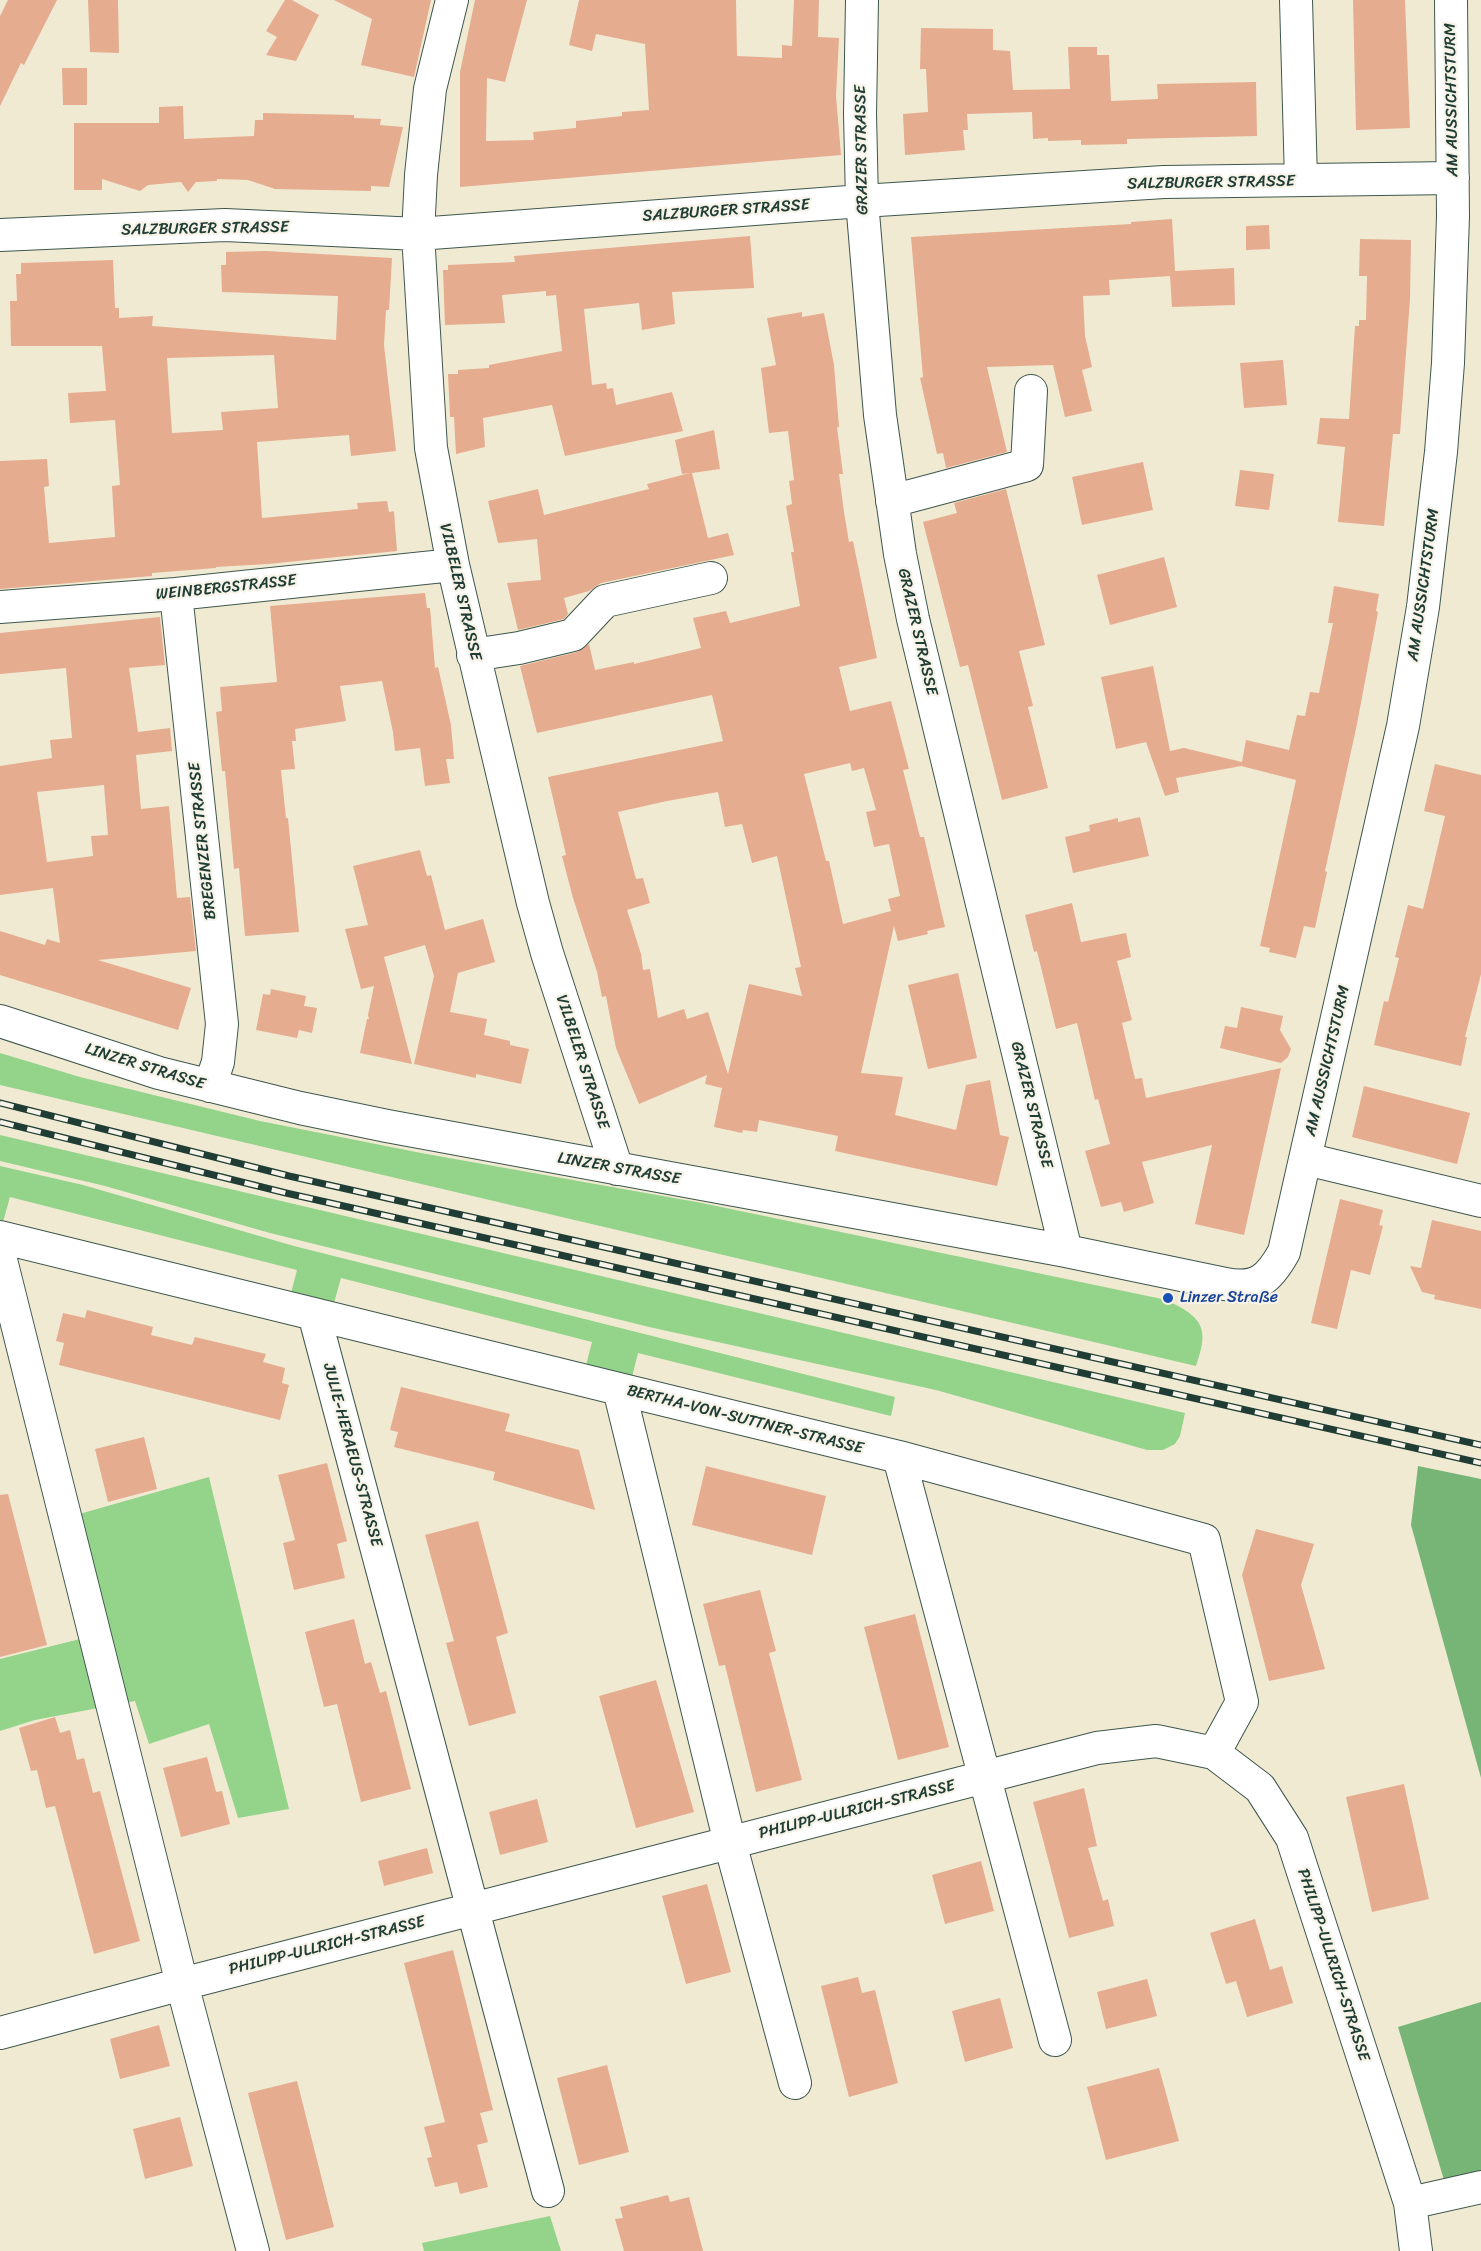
<!DOCTYPE html>
<html>
<head>
<meta charset="utf-8">
<style>
	body { margin:0 }
	canvas { display:block; background:#f0ead3 }
</style>
</head>
<body>
<canvas width="1481" height="2251"></canvas>
<script>
const ctx = document.querySelector('canvas').getContext('2d');
ctx.lineJoin = 'round';
function paint(path, color) { ctx.fillStyle = color; ctx.fill(path, 'evenodd'); }
function strokePath(path, color, width, dash) { ctx.strokeStyle = color; ctx.lineWidth = width; ctx.lineCap = dash ? 'butt' : 'round'; ctx.setLineDash(dash || []); ctx.stroke(path); }
function label(font, color, halo, rows, align = 'center') {
  ctx.font = font + ' Sriracha,sans-serif'; ctx.lineWidth = 4.5; ctx.setLineDash([]); ctx.textBaseline = 'middle'; ctx.strokeStyle = halo; ctx.fillStyle = color; for (const [text, x, y, turn = 0] of rows) {
    ctx.save(); ctx.translate(x, y); ctx.rotate((+turn || 0) * Math.PI / 180); ctx.textAlign = isNaN(turn) ? turn : align; if (halo) ctx.strokeText(text, 0, 0); ctx.fillText(text, 0, 0); ctx.restore();
  }
}
paint(new Path2D(`
	M 0,1053 L 80,1077 L 260,1121 L 421,1153 L 702,1203 L 1162,1299 C 1176,1304 1200,1315 1202,1332 C 1204,1343 1199,1356 1196,1366 L 0,1085 Z
	M 0,1135 L 1185,1413 L 1180,1436 L 1175,1444 L 1163,1450 L 1147,1450 L 936,1390 L 649,1327 L 270,1233 L 105,1186 L 0,1161 Z
	M 0,1166 L 83,1185 L 294,1246 L 895,1397 L 891,1416 L 638,1353 L 632,1377 L 586,1365 L 592,1342 L 341,1278 L 334,1303 L 291,1293 L 297,1270 L 10,1197 L 3,1222 L 0,1221 Z
	M 209,1477 L 289,1809 L 238,1818 L 209,1724 L 149,1744 L 135,1701 L 35,1720 L 0,1731 L 0,1659 L 104,1633 L 76,1515 Z
	M 550,2216 L 561,2251 L 424,2251 L 422,2243 Z`), '#94d38a');
paint(new Path2D(`
	M 1418,1466 L 1481,1479 L 1481,1778 L 1411,1525 Z
	M 1481,2002 L 1481,2196 L 1450,2200 L 1398,2027 Z`), '#77b576');
paint(new Path2D(`
	M 8,0 L 57,0 L 24,65 L 21,63 L 0,106 L 0,16 Z
	M 88,0 L 118,0 L 119,53 L 90,52 Z
	M 285,0 L 292,0 L 319,15 L 296,61 L 266,55 L 277,37 L 266,31 Z
	M 334,0 L 431,0 L 414,77 L 361,65 L 372,19 Z
	M 475,0 L 527,0 L 505,82 L 487,78 L 486,141 L 534,140 L 533,132 L 576,128 L 576,121 L 622,116 L 622,112 L 649,110 L 645,44 L 596,34 L 592,51 L 569,45 L 579,0 L 736,0 L 737,56 L 782,58 L 782,45 L 792,46 L 794,0 L 819,0 L 818,37 L 839,38 L 836,96 L 841,155 L 460,187 L 460,72 Z
	M 1353,0 L 1405,0 L 1410,128 L 1356,130 Z
	M 921,28 L 993,29 L 993,50 L 1010,51 L 1013,90 L 1070,89 L 1068,47 L 1097,47 L 1097,55 L 1109,55 L 1111,101 L 1158,99 L 1157,84 L 1256,82 L 1257,136 L 1127,139 L 1127,144 L 1081,145 L 1081,140 L 1048,141 L 1048,138 L 1033,139 L 1032,112 L 967,114 L 968,130 L 963,130 L 965,150 L 905,155 L 903,114 L 928,112 L 926,69 L 920,69 Z
	M 62,68 L 87,68 L 87,105 L 63,105 Z
	M 183,106 L 184,139 L 254,136 L 255,120 L 263,120 L 263,113 L 354,115 L 354,118 L 381,119 L 380,125 L 403,127 L 389,187 L 371,186 L 371,191 L 275,189 L 248,180 L 217,179 L 217,181 L 196,182 L 188,192 L 181,182 L 148,185 L 140,191 L 102,179 L 102,190 L 74,190 L 74,123 L 159,123 L 159,107 Z
	M 1172,219 L 1175,271 L 1234,268 L 1235,305 L 1172,307 L 1170,276 L 1109,280 L 1110,295 L 1083,296 L 1085,336 L 1092,367 L 1082,370 L 1092,411 L 1065,417 L 1053,365 L 987,367 L 1007,452 L 946,468 L 943,453 L 937,454 L 920,378 L 923,377 L 911,237 L 1131,224 L 1131,222 Z
	M 1269,225 L 1270,249 L 1246,250 L 1246,226 Z
	M 750,236 L 754,288 L 672,292 L 675,324 L 642,330 L 639,303 L 584,309 L 592,385 L 606,383 L 607,389 L 613,388 L 616,405 L 672,392 L 683,431 L 565,456 L 552,405 L 483,418 L 485,447 L 456,454 L 454,417 L 450,417 L 448,374 L 458,374 L 458,370 L 489,368 L 489,365 L 562,351 L 556,295 L 546,296 L 546,291 L 502,295 L 505,323 L 445,325 L 443,270 L 448,270 L 448,265 L 515,262 L 514,256 Z
	M 1360,239 L 1411,240 L 1410,299 L 1400,434 L 1393,434 L 1384,526 L 1338,522 L 1345,447 L 1317,444 L 1320,418 L 1349,419 L 1355,326 L 1359,326 L 1359,320 L 1366,320 L 1367,276 L 1359,276 Z
	M 266,251 L 392,258 L 389,310 L 386,310 L 384,345 L 396,451 L 351,456 L 349,435 L 257,442 L 262,518 L 358,509 L 357,503 L 387,501 L 389,512 L 394,511 L 397,551 L 268,564 L 216,567 L 216,568 L 152,573 L 152,576 L 0,589 L 0,461 L 47,459 L 49,486 L 44,487 L 49,543 L 115,537 L 112,486 L 120,485 L 115,420 L 70,423 L 68,393 L 106,391 L 102,346 L 11,346 L 10,301 L 17,301 L 16,274 L 21,274 L 21,263 L 113,260 L 115,308 L 119,308 L 119,318 L 153,316 L 152,326 L 336,340 L 338,296 L 222,292 L 221,265 L 226,265 L 226,252 ZM 274,355 L 278,408 L 221,412 L 223,430 L 172,433 L 167,358 Z
	M 802,312 L 802,317 L 824,313 L 834,365 L 839,427 L 837,427 L 843,474 L 839,474 L 844,512 L 849,542 L 853,541 L 877,658 L 839,667 L 850,711 L 891,701 L 909,769 L 903,770 L 920,837 L 924,837 L 945,927 L 927,931 L 928,934 L 898,941 L 894,926 L 861,1073 L 903,1077 L 895,1115 L 956,1130 L 966,1085 L 990,1080 L 1000,1135 L 1009,1137 L 997,1186 L 835,1151 L 838,1136 L 759,1120 L 757,1132 L 743,1130 L 742,1133 L 714,1127 L 722,1088 L 705,1084 L 707,1075 L 639,1104 L 616,1048 L 606,996 L 602,997 L 597,972 L 573,898 L 562,856 L 566,855 L 548,777 L 723,741 L 712,695 L 537,733 L 520,666 L 577,652 L 589,644 L 595,670 L 634,662 L 634,664 L 701,648 L 693,618 L 726,611 L 730,623 L 800,606 L 791,552 L 794,552 L 786,506 L 792,504 L 789,481 L 794,480 L 788,431 L 769,433 L 761,368 L 776,365 L 767,318 ZM 850,763 L 852,771 L 864,768 L 876,810 L 866,812 L 874,847 L 889,844 L 900,896 L 888,899 L 891,911 L 843,924 L 829,861 L 826,861 L 804,774 ZM 718,792 L 725,827 L 742,824 L 752,863 L 777,856 L 801,967 L 795,968 L 802,996 L 749,984 L 728,1074 L 708,1012 L 687,1019 L 684,1009 L 658,1018 L 650,969 L 643,970 L 641,954 L 627,910 L 650,903 L 643,878 L 636,879 L 618,812 L 667,801 Z
	M 1283,360 L 1287,405 L 1244,408 L 1240,363 Z
	M 714,430 L 720,469 L 692,473 L 708,538 L 728,533 L 734,555 L 601,583 L 589,591 L 564,598 L 568,614 L 564,619 L 518,630 L 507,583 L 541,580 L 537,539 L 498,543 L 488,501 L 538,489 L 544,515 L 649,489 L 647,484 L 690,473 L 682,474 L 675,440 Z
	M 1143,462 L 1153,510 L 1082,525 L 1072,477 Z
	M 1240,470 L 1274,474 L 1269,510 L 1235,506 Z
	M 1006,489 L 1045,645 L 1019,651 L 1033,706 L 1028,707 L 1048,788 L 1002,800 L 968,665 L 960,667 L 923,522 L 957,513 L 954,503 Z
	M 1164,557 L 1177,607 L 1110,625 L 1097,575 Z
	M 1334,586 L 1379,594 L 1376,611 L 1378,612 L 1357,724 L 1325,871 L 1327,872 L 1315,928 L 1304,926 L 1296,958 L 1269,952 L 1270,948 L 1260,946 L 1296,780 L 1241,766 L 1176,778 L 1179,792 L 1165,796 L 1146,742 L 1116,749 L 1101,677 L 1153,666 L 1170,751 L 1184,748 L 1242,762 L 1246,740 L 1289,750 L 1297,715 L 1305,716 L 1310,692 L 1319,693 L 1333,623 L 1328,623 Z
	M 425,593 L 427,608 L 430,608 L 435,668 L 438,667 L 451,725 L 454,759 L 446,759 L 450,783 L 425,786 L 420,748 L 395,751 L 393,732 L 382,681 L 340,686 L 346,721 L 295,729 L 296,741 L 292,741 L 295,769 L 281,770 L 286,818 L 288,818 L 299,932 L 245,936 L 239,868 L 234,869 L 225,771 L 222,771 L 216,712 L 222,711 L 220,687 L 277,682 L 270,606 Z
	M 160,617 L 165,665 L 129,668 L 138,732 L 170,728 L 172,751 L 136,755 L 141,809 L 169,806 L 177,898 L 190,897 L 196,951 L 98,960 L 191,988 L 178,1030 L 0,975 L 0,931 L 45,945 L 47,939 L 60,943 L 53,888 L 0,895 L 0,766 L 52,758 L 50,740 L 72,738 L 66,668 L 0,674 L 0,633 ZM 104,785 L 108,835 L 91,836 L 93,856 L 47,862 L 37,792 Z
	M 1435,764 L 1481,775 L 1481,974 L 1465,1037 L 1467,1037 L 1461,1066 L 1374,1045 L 1384,1001 L 1388,1002 L 1399,958 L 1395,957 L 1408,905 L 1423,909 L 1445,816 L 1424,811 Z
	M 1140,817 L 1149,856 L 1073,873 L 1065,837 L 1090,831 L 1089,825 L 1118,818 L 1118,822 Z
	M 420,850 L 427,876 L 431,875 L 445,930 L 483,919 L 495,962 L 458,973 L 450,1012 L 487,1019 L 484,1035 L 510,1041 L 510,1045 L 529,1049 L 521,1084 L 476,1074 L 476,1078 L 414,1064 L 434,976 L 425,945 L 384,957 L 412,1064 L 360,1053 L 367,1019 L 369,1019 L 368,1015 L 374,986 L 361,989 L 345,929 L 368,925 L 353,866 Z
	M 1072,903 L 1081,942 L 1126,933 L 1131,957 L 1117,961 L 1132,1020 L 1122,1023 L 1135,1079 L 1142,1078 L 1146,1098 L 1281,1068 L 1244,1235 L 1195,1224 L 1212,1145 L 1142,1162 L 1154,1203 L 1124,1212 L 1121,1202 L 1101,1207 L 1085,1151 L 1110,1144 L 1098,1099 L 1095,1100 L 1077,1023 L 1056,1029 L 1037,951 L 1034,952 L 1025,915 Z
	M 958,973 L 977,1058 L 928,1069 L 908,985 Z
	M 271,989 L 306,996 L 304,1006 L 317,1008 L 312,1033 L 299,1030 L 297,1038 L 256,1030 L 263,994 L 270,995 Z
	M 1241,1007 L 1283,1016 L 1280,1030 L 1291,1049 L 1288,1057 L 1281,1063 L 1220,1048 L 1225,1026 L 1237,1028 Z
	M 1364,1086 L 1470,1113 L 1457,1164 L 1352,1137 Z
	M 1340,1199 L 1383,1210 L 1379,1225 L 1383,1226 L 1370,1275 L 1351,1270 L 1337,1329 L 1311,1323 Z
	M 1432,1220 L 1481,1231 L 1481,1309 L 1434,1299 L 1435,1295 L 1422,1292 L 1410,1266 L 1421,1268 Z
	M 87,1310 L 153,1327 L 151,1335 L 192,1345 L 195,1337 L 266,1354 L 263,1362 L 285,1368 L 282,1383 L 289,1385 L 280,1420 L 59,1365 L 64,1343 L 56,1341 L 63,1313 L 85,1318 Z
	M 401,1387 L 510,1414 L 505,1431 L 579,1450 L 595,1510 L 493,1480 L 495,1472 L 394,1447 L 398,1432 L 390,1430 Z
	M 144,1437 L 157,1489 L 108,1502 L 95,1449 Z
	M 327,1463 L 347,1541 L 337,1544 L 345,1578 L 294,1590 L 283,1543 L 295,1540 L 278,1475 Z
	M 706,1466 L 826,1496 L 812,1555 L 692,1525 Z
	M 8,1494 L 47,1645 L 0,1657 L 0,1495 Z
	M 478,1521 L 508,1633 L 496,1637 L 516,1713 L 469,1726 L 446,1643 L 454,1641 L 425,1535 Z
	M 1256,1529 L 1314,1544 L 1301,1585 L 1325,1669 L 1269,1681 L 1242,1575 Z
	M 760,1590 L 776,1651 L 769,1653 L 802,1780 L 756,1792 L 725,1665 L 719,1666 L 703,1604 Z
	M 915,1614 L 949,1747 L 898,1760 L 864,1627 Z
	M 354,1619 L 365,1664 L 371,1662 L 380,1693 L 386,1691 L 411,1789 L 361,1802 L 337,1704 L 324,1707 L 305,1632 Z
	M 656,1680 L 694,1812 L 636,1828 L 599,1696 Z
	M 55,1717 L 60,1733 L 70,1730 L 77,1760 L 84,1758 L 93,1793 L 100,1791 L 140,1941 L 94,1954 L 55,1806 L 46,1808 L 37,1770 L 31,1771 L 19,1728 Z
	M 207,1757 L 216,1792 L 222,1791 L 230,1824 L 181,1837 L 163,1768 Z
	M 1404,1784 L 1429,1899 L 1372,1912 L 1346,1797 Z
	M 1084,1788 L 1097,1846 L 1088,1848 L 1103,1901 L 1108,1899 L 1114,1926 L 1069,1938 L 1033,1802 Z
	M 537,1799 L 548,1842 L 500,1855 L 489,1812 Z
	M 427,1848 L 433,1873 L 384,1886 L 378,1861 Z
	M 981,1861 L 994,1911 L 945,1924 L 932,1875 Z
	M 707,1884 L 731,1972 L 686,1984 L 662,1896 Z
	M 1255,1919 L 1270,1970 L 1282,1966 L 1293,2003 L 1247,2017 L 1236,1981 L 1226,1984 L 1210,1933 Z
	M 453,1950 L 493,2110 L 480,2113 L 488,2142 L 477,2145 L 488,2187 L 460,2194 L 457,2182 L 435,2187 L 427,2158 L 432,2157 L 424,2127 L 445,2122 L 404,1963 Z
	M 858,1977 L 862,1993 L 875,1990 L 898,2083 L 849,2097 L 821,1986 Z
	M 1147,1979 L 1157,2016 L 1106,2029 L 1097,1992 Z
	M 1000,1998 L 1013,2048 L 965,2062 L 952,2011 Z
	M 159,2025 L 170,2066 L 120,2079 L 110,2039 Z
	M 607,2065 L 629,2152 L 579,2165 L 557,2078 Z
	M 1159,2068 L 1179,2141 L 1106,2160 L 1087,2087 Z
	M 297,2081 L 334,2227 L 286,2240 L 248,2093 Z
	M 180,2117 L 193,2166 L 145,2179 L 133,2129 Z
	M 668,2195 L 670,2202 L 689,2197 L 703,2251 L 624,2251 L 615,2219 L 623,2218 L 620,2207 Z`), '#e6ac8f');
const minor = new Path2D(`
	M 452,0 L 430,89 L 421,175 L 418,234 L 431,448 L 453,565 L 533,903 L 547,953 L 617,1169
	M 862,0 L 860,114 L 862,201 L 880,415 L 900,554 L 913,619 L 1066,1251
	M 1296,0 L 1301,180
	M 0,235 L 225,225 L 418,234 L 862,201 L 1164,182 L 1453,178
	M 892,501 L 1027,465 L 1031,391
	M 176,594 L 222,1024 L 218,1062 L 210,1086
	M 0,607 L 176,594 L 453,565
	M 473,655 L 519,648 L 573,635 L 605,601 L 711,578
	M 0,1021 L 159,1073 L 300,1108 L 387,1126 L 1066,1251 L 1225,1284 C 1257,1290 1269,1279 1284,1252 L 1403,726 L 1423,607 L 1441,452 L 1448,363 L 1453,216 L 1451,0
	M 1306,1159 L 1481,1201
	M 0,1237 L 314,1314 L 548,2191
	M 0,1256 L 182,1984 L 253,2251
	M 314,1314 L 619,1389
	M 899,1457 L 1055,2040
	M 0,2033 L 182,1984 L 1097,1748 L 1156,1741 L 1214,1753 L 1260,1788 L 1292,1838 L 1410,2203 L 1416,2251
	M 795,2083 L 730,1843 L 619,1389 L 899,1457 L 1204,1540 L 1242,1702 L 1214,1753
	M 1410,2203 L 1481,2187`);
strokePath(minor, '#3e574c', 34);
strokePath(minor, '#fff', 32);
const rail = new Path2D(`
	M 0,1103 L 289,1176 L 1481,1445
	M 0,1122 L 286,1193 L 1481,1463`);
strokePath(rail, '#1f3d34', 7);
strokePath(rail, '#f7f3e8', 4.5, [14]);
for (const [x, y, r, color] of [
	[1168,1298,6,"#1a4fb4"]
]) { const dot = new Path2D(); dot.arc(x, y, r, 0, 2 * Math.PI); ctx.fillStyle = color; ctx.fill(dot); strokePath(dot, '#f7f3e8', 2); }
label('16px', '#1f3d34', '#f7f3e8', [
	["AM AUSSICHTSTURM",1452,100,-91],
	["GRAZER STRASSE",862,150,-91],
	["SALZBURGER STRASSE",1211,183,-1],
	["SALZBURGER STRASSE",726,211,-4],
	["SALZBURGER STRASSE",205,229,-1],
	["AM AUSSICHTSTURM",1424,585,-82],
	["WEINBERGSTRASSE",226,588,-6],
	["VILBELER STRASSE",460,592,77],
	["GRAZER STRASSE",917,632,77],
	["BREGENZER STRASSE",203,841,-96],
	["AM AUSSICHTSTURM",1328,1061,-77],
	["VILBELER STRASSE",582,1062,72],
	["LINZER STRASSE",145,1067,17],
	["GRAZER STRASSE",1031,1105,76],
	["LINZER STRASSE",619,1169,10],
	["BERTHA-VON-SUTTNER-STRASSE",745,1420,14],
	["JULIE-HERAEUS-STRASSE",352,1455,75],
	["PHILIPP-ULLRICH-STRASSE",857,1810,-14],
	["PHILIPP-ULLRICH-STRASSE",327,1946,-14],
	["PHILIPP-ULLRICH-STRASSE",1333,1965,72]
]);
label('16px', '#164399', '#f7f3e8', [
	["Linzer Straße",1180,1298]
], 'left');
</script>
</body>
</html>
